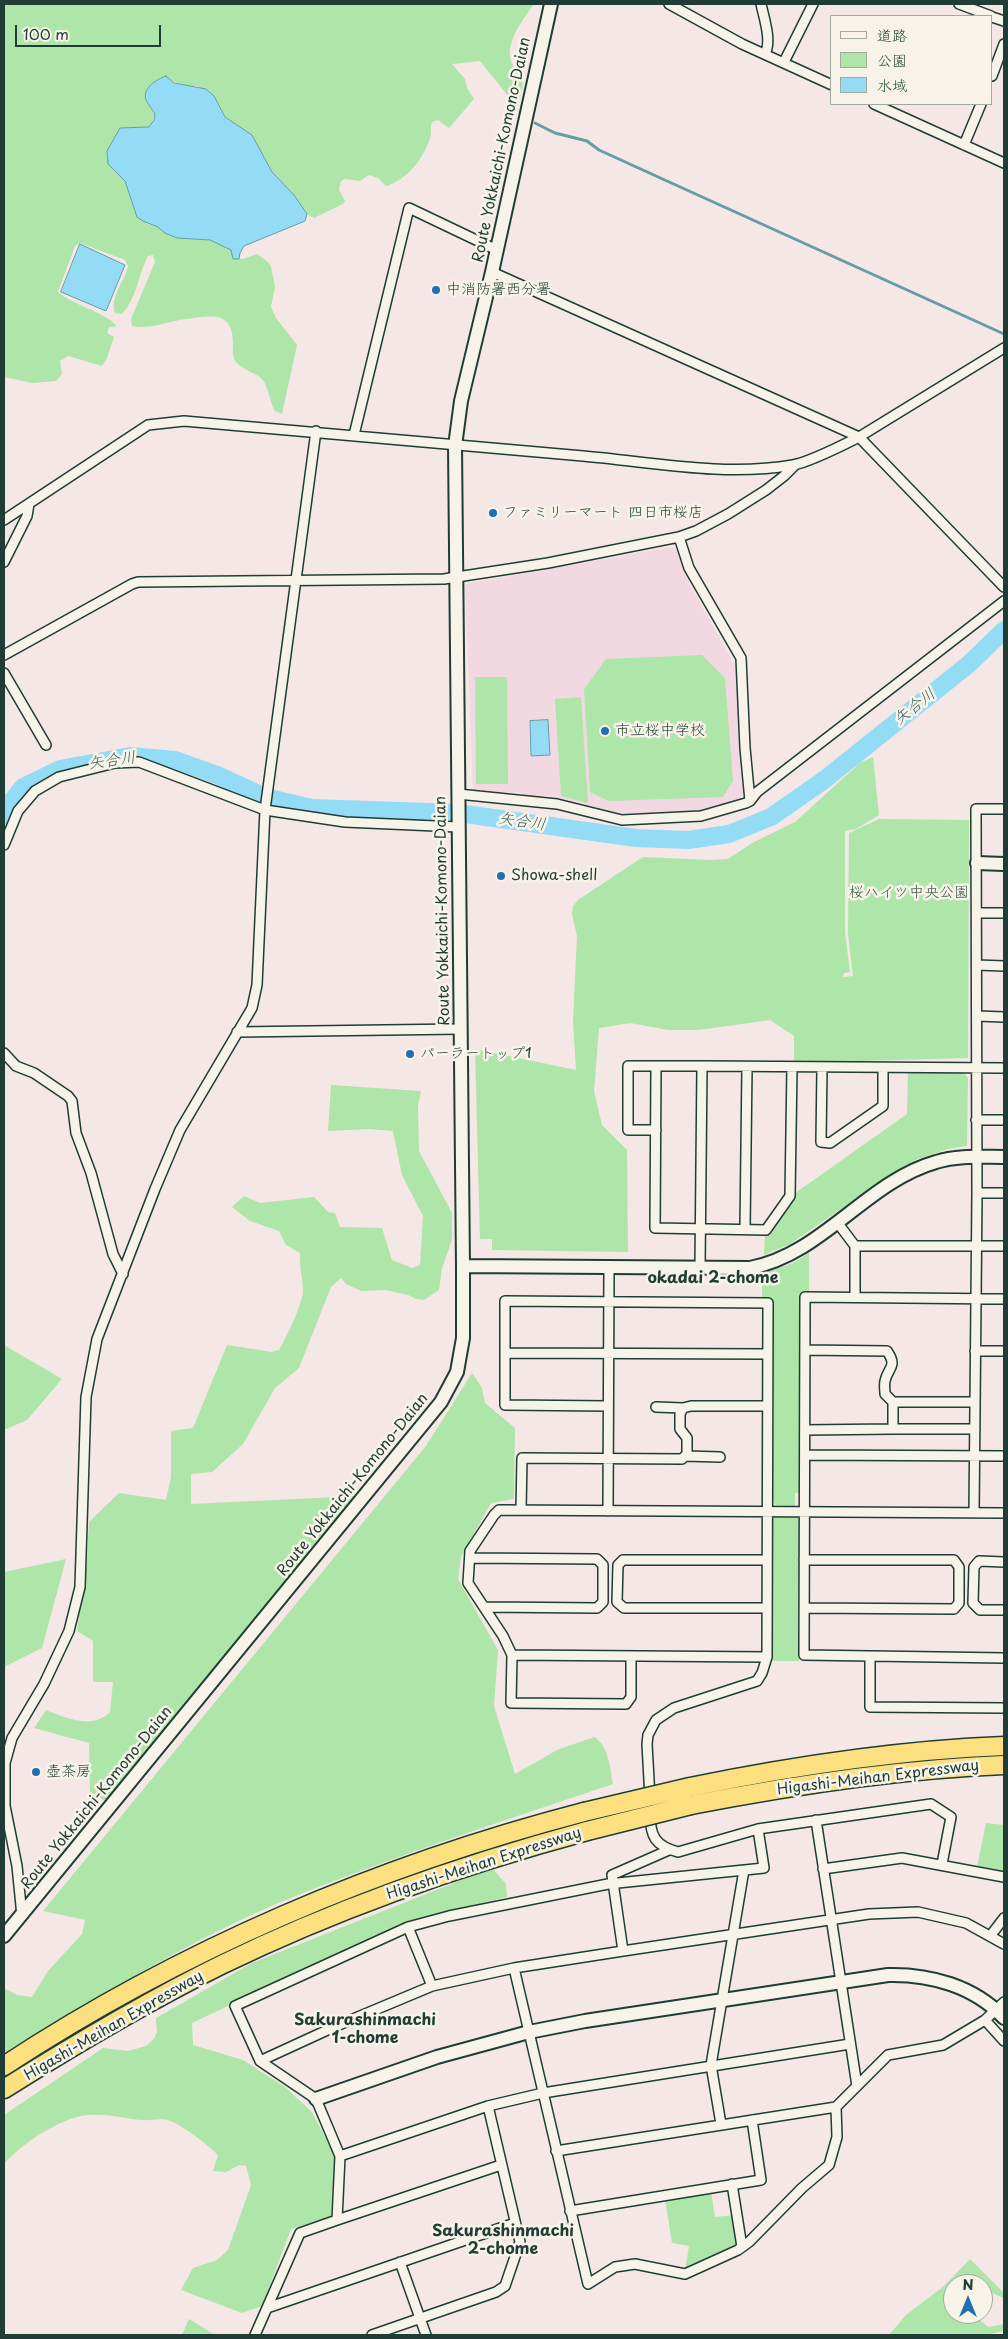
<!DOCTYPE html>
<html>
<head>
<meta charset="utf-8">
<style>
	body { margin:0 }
	#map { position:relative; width:1008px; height:2339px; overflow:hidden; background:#f5e7e5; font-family:"Playpen Sans","Klee One",sans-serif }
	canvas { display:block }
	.frame { position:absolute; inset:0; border:5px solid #1f3d34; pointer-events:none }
	.legend { position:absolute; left:830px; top:15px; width:162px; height:90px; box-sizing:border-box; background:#f7f3e8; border:1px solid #a1aaa0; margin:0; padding:6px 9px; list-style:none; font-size:15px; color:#1f3d34 }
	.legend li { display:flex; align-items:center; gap:10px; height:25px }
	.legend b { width:25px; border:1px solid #a1aaa0 }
	.north { position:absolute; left:943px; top:2274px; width:50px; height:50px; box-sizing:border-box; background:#f7f3e8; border:1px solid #a1aaa0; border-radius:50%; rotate:0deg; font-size:14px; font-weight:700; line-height:20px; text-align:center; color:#1f3d34 }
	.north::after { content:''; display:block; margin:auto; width:18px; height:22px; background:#1f6fb2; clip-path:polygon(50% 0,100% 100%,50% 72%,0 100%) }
	.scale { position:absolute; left:15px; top:25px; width:146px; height:22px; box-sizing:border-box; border:2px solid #1f3d34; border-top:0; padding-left:6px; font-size:15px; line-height:18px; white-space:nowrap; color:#1f3d34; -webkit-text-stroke:4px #f7f3e8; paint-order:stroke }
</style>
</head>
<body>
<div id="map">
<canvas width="1008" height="2339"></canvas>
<div class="frame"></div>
<ul class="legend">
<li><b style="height:6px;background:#f7f3e8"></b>道路</li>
<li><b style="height:14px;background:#aee5a8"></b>公園</li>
<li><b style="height:14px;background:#94dcf6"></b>水域</li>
</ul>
<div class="north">N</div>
<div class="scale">100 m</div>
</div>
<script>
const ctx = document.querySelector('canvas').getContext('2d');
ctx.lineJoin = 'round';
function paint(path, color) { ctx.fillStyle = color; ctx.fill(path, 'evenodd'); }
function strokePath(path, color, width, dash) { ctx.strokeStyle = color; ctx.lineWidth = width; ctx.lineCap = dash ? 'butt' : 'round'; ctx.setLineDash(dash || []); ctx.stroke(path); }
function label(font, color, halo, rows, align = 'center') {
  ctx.font = font + ' "Playpen Sans","Klee One",sans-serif'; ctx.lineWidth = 5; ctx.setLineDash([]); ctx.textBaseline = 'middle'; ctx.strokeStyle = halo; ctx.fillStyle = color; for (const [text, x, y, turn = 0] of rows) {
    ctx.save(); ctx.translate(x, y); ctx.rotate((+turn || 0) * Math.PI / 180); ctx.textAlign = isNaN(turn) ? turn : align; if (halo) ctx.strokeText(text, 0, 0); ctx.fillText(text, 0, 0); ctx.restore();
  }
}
paint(new Path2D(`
	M 671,547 L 677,549 L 686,577 L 737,670 L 743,794 L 739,799 L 697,811 L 630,815 L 544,795 L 540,799 L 517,792 L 473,792 L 465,584 Z`), '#f2d9e1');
paint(new Path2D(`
	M 4,4 L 534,4 C 524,18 508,38 510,57 C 511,66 517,69 521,77 C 526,84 519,99 517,107 L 480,61 L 452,64 L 465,79 L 467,88 L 474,99 L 449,128 L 438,120 L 432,122 C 430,127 432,132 430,138 C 424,158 407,180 386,186 L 378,178 L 369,175 L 360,181 L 345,179 L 341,181 L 339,190 L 345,201 L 343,204 L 314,218 L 307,214 L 294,195 L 272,172 L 252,135 L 225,117 L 214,96 L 197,86 L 189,86 L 161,78 L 147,89 L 146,100 L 155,114 L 150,127 L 120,128 L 107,151 L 111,168 L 125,181 L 129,193 L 148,224 L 158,227 L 177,238 L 210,240 L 232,250 L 233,259 L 243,259 L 257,254 L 268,262 L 271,267 L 275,286 L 271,307 L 276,318 L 297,345 L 282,414 L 275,411 C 269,401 269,387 262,379 C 255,372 242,370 236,362 C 232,357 233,349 233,343 C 233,310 210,316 186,319 C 168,321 150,330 132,326 L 131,319 L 155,262 L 153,255 L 148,256 C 138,275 137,298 122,314 L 115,313 C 109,298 125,281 128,266 L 125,260 L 80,243 L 75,246 L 58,292 C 75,306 100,310 116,325 L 114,327 L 109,327 L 107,333 L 114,337 L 107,358 L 102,366 L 68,356 L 60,361 L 62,374 L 56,381 L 32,383 L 4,377 Z
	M 702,655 L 725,678 L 733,781 L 723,797 L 609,801 L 590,792 L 584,689 L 606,659 Z
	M 475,677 L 507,677 L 508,784 L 476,784 Z
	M 581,697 L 588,803 L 561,796 L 555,699 Z
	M 873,757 L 879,815 L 856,829 L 845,831 L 845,932 L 850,972 L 844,973 L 843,977 L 853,976 L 848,934 L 849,833 L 879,819 L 969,820 L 968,1058 L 794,1063 L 794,1036 L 770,1020 L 699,1030 L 668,1030 L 630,1023 L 599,1028 L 594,1091 L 602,1125 L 627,1150 L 628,1252 L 492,1250 L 492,1239 L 480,1239 L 475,1049 L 576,1070 L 573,1022 L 577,936 L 572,914 L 573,906 L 578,900 L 643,857 L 711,860 L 728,859 L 752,843 L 795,822 L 860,763 Z
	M 908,1072 L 963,1072 L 968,1078 L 967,1146 L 948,1149 L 918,1159 L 890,1175 L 790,1244 L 764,1255 L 765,1234 L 794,1194 L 907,1114 Z
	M 331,1085 L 421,1091 L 418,1105 L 419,1151 L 452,1213 L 452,1240 L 442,1268 L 439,1290 L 424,1300 L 416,1299 L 408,1295 L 385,1290 L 361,1291 L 346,1284 L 341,1278 L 331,1287 L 299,1368 L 275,1388 L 243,1444 L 212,1472 L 191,1474 L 191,1504 L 358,1496 L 107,1802 L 90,1792 L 89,1743 L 34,1728 L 46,1710 C 66,1718 92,1730 110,1712 L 113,1682 L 93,1682 L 93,1641 L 77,1631 L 87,1560 L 89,1522 L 119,1493 L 166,1500 L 171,1477 L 171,1431 L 193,1428 L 227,1345 L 272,1352 L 279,1350 C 286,1339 302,1304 303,1292 C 303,1278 299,1267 300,1253 L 286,1245 L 279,1231 L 250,1221 L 232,1207 L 244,1196 L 260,1203 L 314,1197 L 328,1212 L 335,1213 L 340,1227 L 382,1228 L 392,1260 L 412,1268 L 420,1265 L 423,1216 L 402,1175 L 393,1131 L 369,1129 L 328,1131 Z
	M 809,1253 L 809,1292 L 801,1293 L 800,1493 L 795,1493 L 795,1506 L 776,1505 L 770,1500 L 772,1300 L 762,1300 L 762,1274 L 793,1263 Z
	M 4,1345 L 62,1379 L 27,1420 L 4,1430 Z
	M 472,1373 L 482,1388 L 485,1403 L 515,1428 L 514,1499 L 491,1503 L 461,1557 L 458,1579 L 498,1650 L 494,1706 L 515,1774 L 557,1750 L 594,1737 C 609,1746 610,1768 613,1784 C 506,1820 398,1855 293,1897 C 191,1938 98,1998 4,2053 L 4,1988 L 17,1995 L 32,1997 L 48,1971 L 82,1934 L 85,1920 L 43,1911 L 426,1446 Z
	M 774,1517 L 801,1517 L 799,1661 L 770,1661 L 771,1521 Z
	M 66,1559 L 42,1648 L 6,1666 L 4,1673 L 4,1572 Z
	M 986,1823 L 1004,1825 L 1004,1872 L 977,1867 Z
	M 492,1868 L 506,1884 L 507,1897 L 405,1922 L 192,2023 L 193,2045 L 243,2060 L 285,2087 L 312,2112 L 335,2156 L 331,2216 L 291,2229 L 262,2306 L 242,2313 L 181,2290 L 193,2268 L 217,2260 L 228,2250 L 251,2185 L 246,2166 L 239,2165 L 226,2172 L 213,2171 L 218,2155 C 208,2145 181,2124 168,2120 C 160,2118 150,2121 141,2120 C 122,2118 100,2112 81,2116 C 56,2121 20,2145 4,2164 L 4,2115 L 103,2048 L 128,2051 L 146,2046 L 154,2039 L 157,2032 L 156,2018 L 252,1963 Z
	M 711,2192 L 715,2217 L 735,2215 L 740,2244 L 685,2270 L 689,2246 L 672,2243 L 665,2199 Z
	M 970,2259 L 1004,2293 L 1004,2298 L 983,2289 L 983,2284 L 953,2284 L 953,2314 L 971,2314 L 989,2327 L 1004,2324 L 1004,2331 L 985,2335 L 889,2335 L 906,2315 L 944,2286 Z
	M 189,2319 L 215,2335 L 182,2335 Z`), '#aee5a8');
const water = new Path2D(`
	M 166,76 L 174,83 L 206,89 L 214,96 L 225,117 L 252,135 L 272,172 L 294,195 L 307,214 L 305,221 L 244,246 L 240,253 L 239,259 L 233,259 L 231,250 L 210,240 L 177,238 L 165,233 L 158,227 L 143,221 L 137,217 L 125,181 L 108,164 L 107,151 L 120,128 L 149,127 L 154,120 L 155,114 C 152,109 148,104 146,100 C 142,88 157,79 166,76 Z
	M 80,244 L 125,265 L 106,311 L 61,292 Z
	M 548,720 L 550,755 L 531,756 L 530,721 Z`);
paint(water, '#94dcf6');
strokePath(water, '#659ca8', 1);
strokePath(new Path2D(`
	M 535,123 L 555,133 L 587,141 L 599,150 L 656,176 L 1004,334`), '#659ca8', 3);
strokePath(new Path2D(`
	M 4,821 L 9,805 L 23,787 L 60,769 L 130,756 L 175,760 L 217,775 L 265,797 L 312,808 L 458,813 L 636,838 L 688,840 L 729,834 L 771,817 L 824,780 L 969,664 L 1004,630`), '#94dcf6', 18);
const street = new Path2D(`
	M 669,4 L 742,44 L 832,85
	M 761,4 C 764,18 772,41 765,54
	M 959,4 L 991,16
	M 992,17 L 1004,21
	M 784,62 L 813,4
	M 992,76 L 1004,44
	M 874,104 L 1004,163
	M 964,145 L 981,104
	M 492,272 L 859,437 L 1004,587
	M 354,435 L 409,208 L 497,250
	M 4,520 L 148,425 L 184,421 C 317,432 450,445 583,456 C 652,462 724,477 793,465 C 810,462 843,445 859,437 L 1004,348
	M 679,537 L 689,568 L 741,658 L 745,748 L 750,801
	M 4,562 L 27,516 L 29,504
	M 4,655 L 132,584 L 138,582 L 444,579 L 548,563 L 679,537 L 696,531 L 728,514 L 766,490 L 784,476 L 795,465
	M 4,673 L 46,745
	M 458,794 L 557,804 L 622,820 L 701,816 L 746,803 L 750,801 L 757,792 L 1004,601
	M 4,845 L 18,811 L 35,791 L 59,777 L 115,763 L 139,762 L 265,810 L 345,822 L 458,827
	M 977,913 L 1004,913
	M 977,965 L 1004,966
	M 977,1016 L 1004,1017
	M 237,1032 L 460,1029
	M 4,1053 L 16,1066 L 34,1073 L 68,1096 L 72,1101 L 76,1133 L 91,1173 L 113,1254 L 123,1274
	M 656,1066 L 702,1066
	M 822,1068 L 821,1142 L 830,1143 L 883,1106 L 883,1068
	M 976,1120 L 1004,1120
	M 656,1130 L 628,1130 L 628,1066 L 656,1066 L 655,1228 L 766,1230 L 790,1196 L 792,1067
	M 977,1193 L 1004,1193
	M 837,1222 L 855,1246 L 1004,1246
	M 745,1229 L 747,1067
	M 700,1267 L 702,1066 L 1004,1068
	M 855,1297 L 855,1246
	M 1004,1299 L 805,1297 L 804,1655 L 1004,1658
	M 805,1350 L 887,1351 C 898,1367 888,1367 885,1381 C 884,1385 885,1390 885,1394 L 893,1402 L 975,1402
	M 975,1351 L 1004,1351
	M 505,1353 L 505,1405 L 608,1406
	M 893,1402 L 893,1429 L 975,1429
	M 656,1407 L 683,1408
	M 805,1430 L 893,1429
	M 805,1455 L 1004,1456
	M 685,1456 L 720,1457
	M 521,1510 L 522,1458 L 682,1459 L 687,1454 L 687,1438 L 680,1429 L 680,1414 L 683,1408 L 691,1406 L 767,1406
	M 608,1511 L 609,1267
	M 974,1513 L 977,1193 L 976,809 L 1004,809
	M 470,1558 L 597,1559 L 603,1565 L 603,1602 L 597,1608 L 485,1607
	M 766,1560 L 623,1560 L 618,1565 L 617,1602 L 624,1608 L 766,1608
	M 1004,1562 L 979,1561 L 974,1567 L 973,1603 L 980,1610 L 1004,1610
	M 804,1608 L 954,1609 L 959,1603 L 959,1567 L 954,1560 L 804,1560
	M 512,1655 L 511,1703 L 626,1704 L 631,1697 L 631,1656
	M 767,1657 L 512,1655 L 503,1636 L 468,1583 L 470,1551 L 494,1515 L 499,1510 L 1004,1513
	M 870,1657 L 870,1707 L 1004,1708
	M 650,1798 L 647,1744 L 648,1735 L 656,1720 L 674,1708 L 757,1681 L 762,1673 L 767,1657 L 768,1303 L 505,1301 L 505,1353 L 768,1354
	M 650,1813 C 650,1836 655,1846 678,1852 L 758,1829 L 931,1804 L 951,1817 L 942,1864
	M 816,1820 L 857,2086
	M 823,1869 L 902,1858 L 1004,1877
	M 22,1916 L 17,1866 L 5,1806 L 5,1763 L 12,1738 L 44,1684 L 69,1631 L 80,1587 L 86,1397 L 97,1339 L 155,1189 L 180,1130 L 252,1008 L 257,985 L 265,810 L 316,431
	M 408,1927 L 432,1986
	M 991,1935 L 1004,1918
	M 623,1951 L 612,1875 L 669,1850
	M 514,1968 L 588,2284 L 615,2267 L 635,2264 L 685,2274 L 738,2250 L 749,2242 L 802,2188 L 829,2165 L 837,2137 L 836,2107 L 888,2055 L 943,2045 L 985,2020 L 1004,2002
	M 985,2020 L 1004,2041
	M 260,2061 L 334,2027 L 432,1986 L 514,1968 L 623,1951 L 869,1914 L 918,1912 L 966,1923 L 1004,1944
	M 721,2124 L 711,2065 L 744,1870
	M 556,2151 L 836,2107
	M 340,2156 L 488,2106 L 543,2093 L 850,2044
	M 732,2184 L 742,2247
	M 570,2211 L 761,2180 L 752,2120
	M 337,2220 L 501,2165
	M 400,2262 L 426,2335
	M 267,2308 L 515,2223
	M 255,2335 L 300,2233 L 337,2220 L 340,2156 L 316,2099 L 260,2061 L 235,2006 L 408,1927 L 449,1916 L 608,1884 L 764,1868 L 758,1829
	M 372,2335 L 496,2292 L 505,2286 L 520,2242 L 488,2106`);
const secondary = new Path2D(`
	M 977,863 L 1004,864
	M 463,1266 L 750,1268 C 823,1254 866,1182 936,1162 C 958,1155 981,1157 1004,1157
	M 4,1936 L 441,1402 L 457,1372 L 463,1338 L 463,1266 L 455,446 L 461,401 L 492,272 L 551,4
	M 316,2099 L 437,2057 L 529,2032 L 585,2021 L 888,1975 C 930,1974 974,1986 1004,2018`);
const highway = new Path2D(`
	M 690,1787 C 793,1766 899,1750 1004,1746
	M 691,1805 C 794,1785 899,1769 1004,1765
	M 4,2066 C 180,1950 380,1865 584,1812
	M 4,2089 C 74,2045 146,2002 221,1965 C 338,1908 461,1865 587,1831`);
strokePath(street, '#1f3d34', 12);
strokePath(secondary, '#1f3d34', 16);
strokePath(highway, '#1f3d34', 21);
strokePath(street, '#f7f3e8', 9);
strokePath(secondary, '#f7f3e8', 12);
strokePath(highway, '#fce080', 18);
const highwayBridge = new Path2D(`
	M 584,1812 L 690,1787
	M 587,1831 L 691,1805`);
strokePath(highwayBridge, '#1f3d34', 21, []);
strokePath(highwayBridge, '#fce080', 18);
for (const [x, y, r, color] of [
	[436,290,5,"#1f6fb2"],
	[493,513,5,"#1f6fb2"],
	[605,731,5,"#1f6fb2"],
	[501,876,5,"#1f6fb2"],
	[410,1054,5,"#1f6fb2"],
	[36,1772,5,"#1f6fb2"]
]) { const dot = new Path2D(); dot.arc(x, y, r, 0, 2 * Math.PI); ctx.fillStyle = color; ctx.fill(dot); strokePath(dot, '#f7f3e8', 2); }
label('15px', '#1f3d34', '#f7f3e8', [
	["Route Yokkaichi-Komono-Daian",502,150,-78],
	["Route Yokkaichi-Komono-Daian",443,911,-91],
	["Route Yokkaichi-Komono-Daian",353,1485,-51],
	["Higashi-Meihan Expressway",878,1778,-7],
	["Route Yokkaichi-Komono-Daian",97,1798,-51],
	["Higashi-Meihan Expressway",484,1864,-18],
	["Higashi-Meihan Expressway",114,2026,-30]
]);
label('15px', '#1f3d34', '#f7f3e8', [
	["中消防署西分署",446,290],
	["ファミリーマート 四日市桜店",503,513],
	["市立桜中学校",615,731],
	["Showa-shell",511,876],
	["パーラートップ1",420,1054],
	["壺茶房",46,1772]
], 'left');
label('15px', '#345645', '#f7f3e8', [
	["桜ハイツ中央公園",909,893]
]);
label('italic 16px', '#365d5b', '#f7f3e8', [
	["矢合川",915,707,-39],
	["矢合川",112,761,-8],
	["矢合川",522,822,8]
]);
label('bold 16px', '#1f3d34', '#f7f3e8', [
	["okadai 2-chome",713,1279],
	["Sakurashinmachi",365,2021],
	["1-chome",365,2039],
	["Sakurashinmachi",503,2232],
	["2-chome",503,2250]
]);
</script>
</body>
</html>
